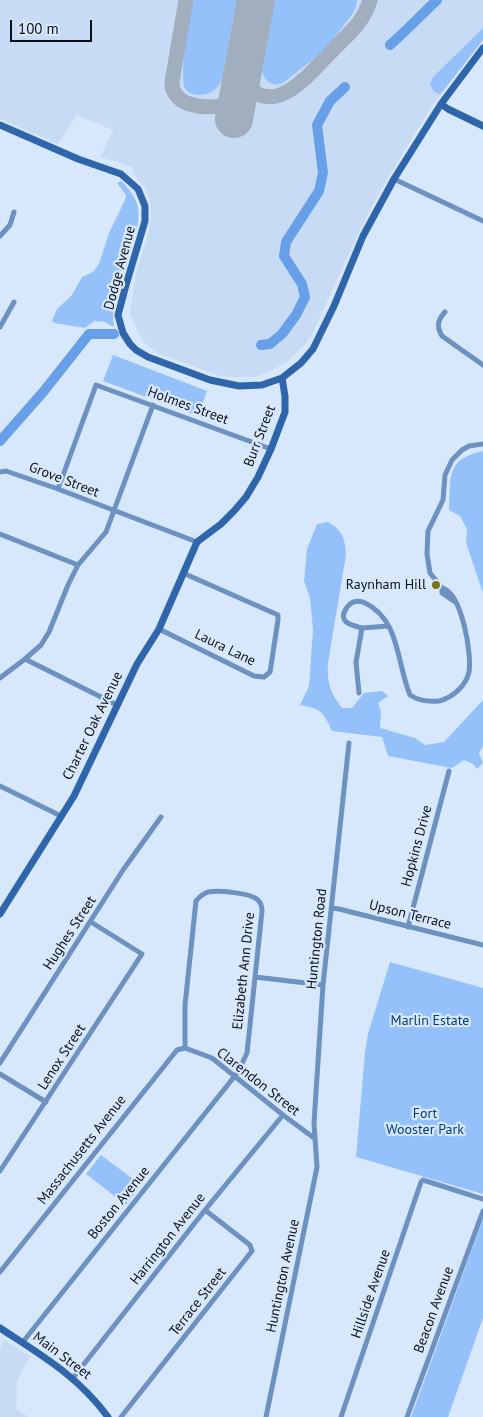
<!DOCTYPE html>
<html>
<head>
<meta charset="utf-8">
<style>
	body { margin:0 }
	#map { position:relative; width:483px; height:1417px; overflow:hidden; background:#d8e8fc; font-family:"PT Sans",sans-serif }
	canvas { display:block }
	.scale { position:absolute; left:10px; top:20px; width:82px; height:22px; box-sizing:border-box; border:2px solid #0c1218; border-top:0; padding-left:6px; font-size:15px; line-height:18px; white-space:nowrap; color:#0c1218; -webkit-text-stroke:4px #d8e8fc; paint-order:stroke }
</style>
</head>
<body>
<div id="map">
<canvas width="483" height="1417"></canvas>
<div class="scale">100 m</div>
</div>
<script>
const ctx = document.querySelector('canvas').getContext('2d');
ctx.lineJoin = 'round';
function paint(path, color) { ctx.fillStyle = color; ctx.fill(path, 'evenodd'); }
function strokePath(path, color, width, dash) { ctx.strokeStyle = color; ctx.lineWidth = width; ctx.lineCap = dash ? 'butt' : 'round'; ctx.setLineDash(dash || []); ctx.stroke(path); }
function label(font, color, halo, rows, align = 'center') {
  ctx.font = font + ' "PT Sans",sans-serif'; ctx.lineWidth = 4.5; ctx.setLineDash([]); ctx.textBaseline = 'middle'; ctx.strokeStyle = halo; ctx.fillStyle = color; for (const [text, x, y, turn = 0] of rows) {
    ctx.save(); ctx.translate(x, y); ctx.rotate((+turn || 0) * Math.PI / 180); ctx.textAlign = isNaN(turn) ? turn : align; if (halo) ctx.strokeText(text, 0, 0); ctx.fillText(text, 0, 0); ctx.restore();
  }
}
paint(new Path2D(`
	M 0,0 L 483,0 L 483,40 L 430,109 L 389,176 L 366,217 L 312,334 L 305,344 L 288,361 L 269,372 L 253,377 L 223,377 L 157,353 L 146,344 L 139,334 L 134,323 L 130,313 L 137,269 L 149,232 L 151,212 L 149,196 L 145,188 L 132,172 L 133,167 L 100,157 L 113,130 L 77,115 L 58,144 L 0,119 Z
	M 4,1340 L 30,1356 L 17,1381 L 16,1409 L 29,1417 L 0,1417 L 0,1348 Z`), '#c7dbf4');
paint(new Path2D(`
	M 193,0 L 237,0 L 222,79 C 219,87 214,92 206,94 C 199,96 188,95 185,88 C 179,76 189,15 193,0 Z
	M 275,0 L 357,0 L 356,7 L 353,13 L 325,50 L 283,83 C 272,87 265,82 262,71 Z
	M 483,28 L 483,40 L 442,92 L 440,94 L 434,92 L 430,85 L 433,77 Z
	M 121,181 C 134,193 141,206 138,224 C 127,256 109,294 114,327 L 103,321 L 97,322 L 96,320 L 85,328 L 54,323 L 52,321 L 57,309 L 72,295 L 82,277 L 93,272 L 99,264 L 109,233 L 125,200 L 126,195 L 117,183 Z
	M 113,355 L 207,391 L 198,416 L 103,381 Z
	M 483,451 L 483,593 L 466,543 L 467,529 L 460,516 L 449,510 C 451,478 445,459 483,451 Z
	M 328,522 C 343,531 345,538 346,555 L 328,663 C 327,683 330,692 342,708 L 352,708 L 364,693 L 382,691 L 388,696 L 378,703 L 381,712 L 380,728 L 415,738 L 425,745 L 444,742 L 483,700 L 483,746 L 479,753 L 483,763 L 477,769 L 473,764 L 464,760 L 452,768 L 388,756 L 382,737 L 332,731 C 323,711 321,709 300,705 L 309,686 L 313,630 L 310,598 L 304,581 L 307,549 L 317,524 Z
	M 390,962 L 483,988 L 483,1194 L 356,1157 L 365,1052 L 368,1034 Z
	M 101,1155 L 141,1185 L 126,1205 L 86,1174 Z
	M 483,1219 L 483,1318 L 448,1417 L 411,1417 Z`), '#95c1fb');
strokePath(new Path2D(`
	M 390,45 C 406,31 421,15 437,0
	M 261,345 L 270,344 L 282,334 L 296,315 L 305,297 L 302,284 L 284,256 L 286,242 L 319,191 L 323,173 L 317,125 L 330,101 L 345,87
	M 0,441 L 44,391 L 89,334 L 114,334`), '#679fe8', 10);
strokePath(new Path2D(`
	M 186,0 L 172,82 C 172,87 173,92 177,96 C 186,108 217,110 229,102 C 235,98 238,92 241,86
	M 244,71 C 245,75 246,81 249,85 C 251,90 256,93 260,95 C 286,105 313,70 329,54 C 346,35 363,25 370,0`), '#a1aebe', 15);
strokePath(new Path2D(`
	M 234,119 L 256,0`), '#a1aebe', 38);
strokePath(new Path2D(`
	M 394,179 L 483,221
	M 0,236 L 10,225 L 14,212
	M 445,312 C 438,320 436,326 442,336 L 483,365
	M 0,327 L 14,302
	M 0,472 L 6,471 L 58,489 L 197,542
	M 58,489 L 96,385 L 271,449
	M 0,534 L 78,565
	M 455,602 L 442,593 L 442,588 L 430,573 L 427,554 L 428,531 L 443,500 L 445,475 L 452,460 L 462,450 L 469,446 L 483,444
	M 362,628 L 388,626
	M 159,629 L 254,676 L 264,677 L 270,672 L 278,620 L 278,615 L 183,573
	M 25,659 L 117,705
	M 0,678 L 25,659 L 41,645 L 49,632 L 68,585 L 78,565 L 106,532 L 153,405
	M 359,693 L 356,662 L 362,628 C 350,625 336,622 348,606 C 352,601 359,600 365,603 C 400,619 397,665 410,695 C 419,701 429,702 439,701 C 452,698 466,686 469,672 C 472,654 462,593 442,588
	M 0,786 L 61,816
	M 332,908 L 339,909 L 483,945
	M 408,927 L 449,771
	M 255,977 L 323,985
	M 185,1048 L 212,1058 L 283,1115 L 314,1138
	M 0,1063 L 123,870 L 161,817
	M 0,1074 L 46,1102
	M 0,1171 L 142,954 L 91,922
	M 0,1272 L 177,1050 L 185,1048
	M 22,1343 L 238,1072 L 247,1053 L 262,911 C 262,907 261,903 258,900 C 251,893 218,890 208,892 C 203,894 199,897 196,901 L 185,1005 L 185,1048
	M 73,1378 L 205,1210 L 283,1115
	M 121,1417 L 252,1251 L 250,1245 L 205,1210
	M 266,1417 L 317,1167 L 314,1123 L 323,985 L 349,743
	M 341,1417 L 421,1182 L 423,1180 L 483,1199
	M 407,1417 L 483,1211`), '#6d91c1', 5);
strokePath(new Path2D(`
	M 441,104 L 448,109 L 483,126
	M 0,125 L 78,159 L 121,174 L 138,189 L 145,206 L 145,221 L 126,285 L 118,315 L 123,333 L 130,344 L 136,350 L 148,357 L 210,380 L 239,386 L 262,385 L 282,378 L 301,363 L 313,349 L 334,306 L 363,236 L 394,179 L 441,104 L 483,48
	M 0,914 L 74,796 L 137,664 L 159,629 L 197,542 L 221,524 L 234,511 L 246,497 L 258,477 L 271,449 L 285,412 L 285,396 L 282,378
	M 0,1328 C 41,1355 78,1376 108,1417`), '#2f66ab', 7);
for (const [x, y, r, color] of [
	[436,585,5,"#7c761b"]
]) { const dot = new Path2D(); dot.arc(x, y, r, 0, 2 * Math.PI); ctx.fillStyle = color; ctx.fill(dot); strokePath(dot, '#d8e8fc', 2); }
label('14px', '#0c1218', '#d8e8fc', [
	["Dodge Avenue",120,268,-75],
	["Holmes Street",188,406,20],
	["Burr Street",260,436,-69],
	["Grove Street",64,480,21],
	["Laura Lane",225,648,26],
	["Charter Oak Avenue",93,726,-64],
	["Hopkins Drive",417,846,-75],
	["Upson Terrace",410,915,14],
	["Hughes Street",70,933,-57],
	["Huntington Road",317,939,-84],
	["Elizabeth Ann Drive",244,971,-84],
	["Lenox Street",62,1057,-57],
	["Clarendon Street",258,1082,38],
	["Massachusetts Avenue",82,1150,-52],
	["Boston Avenue",119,1203,-51],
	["Harrington Avenue",168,1239,-52],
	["Huntington Avenue",283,1276,-78],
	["Hillside Avenue",371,1294,-71],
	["Terrace Street",198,1302,-52],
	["Beacon Avenue",434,1310,-70],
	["Main Street",62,1356,37]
]);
label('14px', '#0c1218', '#d8e8fc', [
	["Raynham Hill",426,585]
], 'right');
label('14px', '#013d7d', '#d8e8fc', [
	["Marlin Estate",430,1021],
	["Fort",425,1114],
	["Wooster Park",425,1130]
]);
</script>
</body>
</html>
